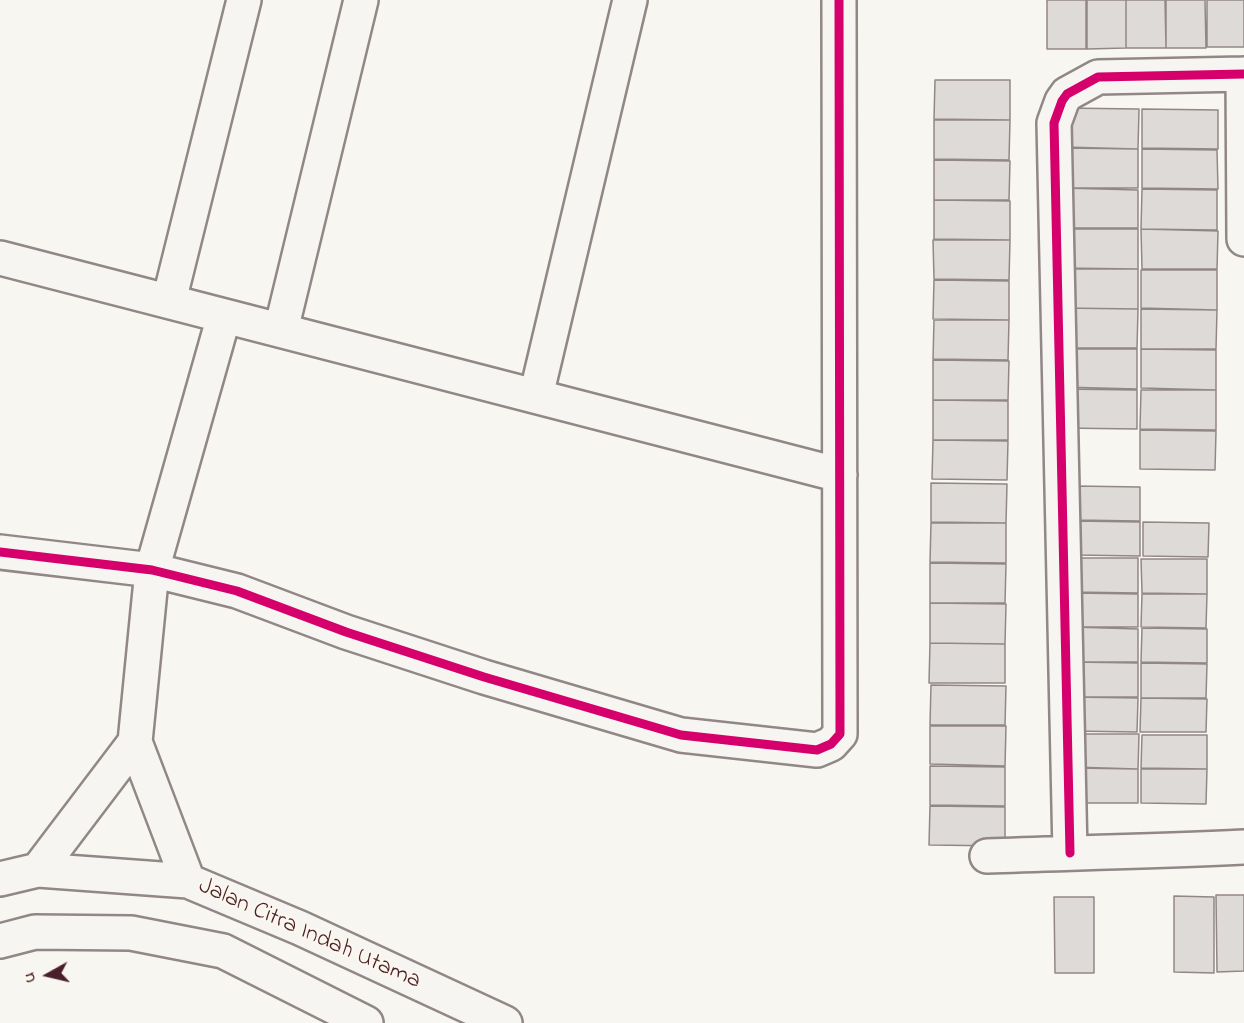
<!DOCTYPE html>
<html>
<head>
<meta charset="utf-8">
<style>
	body { margin:0 }
	#map { position:relative; width:1244px; height:1023px; overflow:hidden; background:#f8f6f0; font-family:"Indie Flower",sans-serif }
	canvas { display:block }
	.north { position:absolute; left:18px; top:945px; width:60px; height:60px; -webkit-text-stroke:4px #fbf7ec; paint-order:stroke; rotate:262deg; font-size:16px; font-weight:700; line-height:24px; text-align:center; color:#4a1f2b }
	.north::after { content:''; display:block; margin:auto; width:21px; height:27px; background:#4a1f2b; clip-path:polygon(50% 0,100% 100%,50% 72%,0 100%) }
</style>
</head>
<body>
<div id="map">
<canvas width="1244" height="1023"></canvas>
<div class="north">U</div>
</div>
<script>
const ctx = document.querySelector('canvas').getContext('2d');
ctx.lineJoin = 'round';
function paint(path, color) { ctx.fillStyle = color; ctx.fill(path, 'evenodd'); }
function strokePath(path, color, width, dash) { ctx.strokeStyle = color; ctx.lineWidth = width; ctx.lineCap = dash ? 'butt' : 'round'; ctx.setLineDash(dash || []); ctx.stroke(path); }
function label(font, color, halo, rows, align = 'center') {
  ctx.font = font + ' "Indie Flower",sans-serif'; ctx.lineWidth = 4.5; ctx.setLineDash([]); ctx.textBaseline = 'middle'; ctx.strokeStyle = halo; ctx.fillStyle = color; for (const [text, x, y, turn = 0] of rows) {
    ctx.save(); ctx.translate(x, y); ctx.rotate((+turn || 0) * Math.PI / 180); ctx.textAlign = isNaN(turn) ? turn : align; if (halo) ctx.strokeText(text, 0, 0); ctx.fillText(text, 0, 0); ctx.restore();
  }
}
const building = new Path2D(`
	M 1047,0 L 1086,0 L 1086,49 L 1047,49 Z
	M 1087,0 L 1126,0 L 1126,48 L 1087,49 Z
	M 1126,0 L 1165,0 L 1166,48 L 1126,48 Z
	M 1166,0 L 1205,0 L 1206,48 L 1166,48 Z
	M 1207,0 L 1244,0 L 1244,47 L 1207,47 Z
	M 935,80 L 1010,80 L 1010,120 L 934,119 Z
	M 1063,108 L 1139,109 L 1138,149 L 1063,147 Z
	M 1142,109 L 1218,110 L 1218,149 L 1142,148 Z
	M 934,120 L 1010,120 L 1009,160 L 934,159 Z
	M 1063,148 L 1138,149 L 1138,188 L 1062,188 Z
	M 1142,149 L 1217,150 L 1218,189 L 1142,188 Z
	M 934,160 L 1010,161 L 1009,200 L 934,200 Z
	M 1063,188 L 1138,190 L 1138,228 L 1062,228 Z
	M 1142,189 L 1217,190 L 1217,230 L 1141,229 Z
	M 934,200 L 1010,201 L 1010,240 L 934,239 Z
	M 1062,229 L 1138,229 L 1138,269 L 1062,268 Z
	M 1141,229 L 1218,231 L 1217,269 L 1142,269 Z
	M 933,240 L 1010,240 L 1009,280 L 934,279 Z
	M 1062,269 L 1138,269 L 1138,309 L 1061,308 Z
	M 1141,270 L 1217,270 L 1217,310 L 1141,308 Z
	M 934,280 L 1009,281 L 1009,320 L 933,319 Z
	M 1062,308 L 1138,309 L 1137,348 L 1062,348 Z
	M 1141,309 L 1217,310 L 1216,349 L 1141,349 Z
	M 934,320 L 1009,320 L 1008,360 L 933,359 Z
	M 1061,349 L 1137,349 L 1137,389 L 1061,387 Z
	M 1141,349 L 1216,350 L 1216,390 L 1141,388 Z
	M 933,360 L 1009,361 L 1008,400 L 933,400 Z
	M 1061,389 L 1137,390 L 1137,429 L 1061,428 Z
	M 1141,390 L 1216,390 L 1216,430 L 1140,429 Z
	M 933,400 L 1008,401 L 1008,440 L 933,440 Z
	M 1140,430 L 1216,431 L 1215,470 L 1140,469 Z
	M 933,440 L 1008,441 L 1007,480 L 932,479 Z
	M 931,483 L 1007,484 L 1006,523 L 931,522 Z
	M 1075,486 L 1140,487 L 1140,521 L 1075,520 Z
	M 1074,521 L 1140,522 L 1140,556 L 1075,555 Z
	M 1143,522 L 1209,523 L 1208,557 L 1143,556 Z
	M 931,523 L 1006,523 L 1006,563 L 930,562 Z
	M 1073,558 L 1138,558 L 1138,593 L 1073,592 Z
	M 1141,559 L 1207,559 L 1207,594 L 1142,593 Z
	M 930,563 L 1006,564 L 1005,603 L 930,603 Z
	M 1073,593 L 1138,594 L 1138,627 L 1073,627 Z
	M 1142,594 L 1207,594 L 1206,628 L 1141,627 Z
	M 930,603 L 1006,604 L 1005,644 L 930,643 Z
	M 1073,627 L 1138,629 L 1138,662 L 1072,662 Z
	M 1142,628 L 1207,629 L 1207,663 L 1141,662 Z
	M 930,643 L 1005,644 L 1005,683 L 929,683 Z
	M 1073,662 L 1138,663 L 1138,697 L 1072,697 Z
	M 1141,663 L 1207,664 L 1206,698 L 1141,698 Z
	M 931,685 L 1006,686 L 1005,725 L 930,725 Z
	M 1072,697 L 1138,698 L 1137,732 L 1072,731 Z
	M 1141,698 L 1207,699 L 1206,732 L 1140,732 Z
	M 930,726 L 1006,726 L 1005,766 L 930,764 Z
	M 1073,734 L 1139,734 L 1138,769 L 1072,767 Z
	M 1142,735 L 1207,735 L 1207,769 L 1141,768 Z
	M 930,766 L 1005,767 L 1005,806 L 930,805 Z
	M 1073,768 L 1138,769 L 1138,803 L 1072,803 Z
	M 1141,769 L 1207,769 L 1206,804 L 1141,803 Z
	M 930,806 L 1005,807 L 1005,846 L 929,845 Z
	M 1216,895 L 1244,895 L 1244,971 L 1217,972 Z
	M 1174,896 L 1214,897 L 1214,973 L 1174,972 Z
	M 1054,897 L 1094,897 L 1094,973 L 1055,973 Z`);
paint(building, '#dedad7');
strokePath(building, '#918787', 1.5);
const minor = new Path2D(`
	M 1243,74 L 1244,239
	M 0,258 L 840,475
	M 169,301 L 244,0
	M 281,330 L 361,0
	M 536,396 L 630,0
	M 0,552 L 152,570 L 237,591 L 346,632 L 484,677 L 681,735 L 817,750 L 831,744 L 840,734 L 839,0
	M 1070,853 L 1054,123 L 1062,101 L 1067,94 L 1098,77 L 1244,74
	M 987,856 C 1073,853 1158,851 1244,847
	M 38,870 L 135,742
	M 0,879 L 38,870 L 188,881 L 300,928 L 505,1023
	M 188,881 L 135,742 L 152,570 L 224,316
	M 0,941 L 35,932 L 131,933 L 223,951 L 366,1023`);
strokePath(minor, '#918787', 38);
strokePath(minor, '#f6f5f1', 33);
strokePath(new Path2D(`
	M 0,552 L 152,570 L 237,591 L 346,632 L 484,677 L 681,735 L 817,750 L 831,744 L 840,734 L 839,0
	M 1070,853 L 1054,123 L 1062,101 L 1067,94 L 1098,77 L 1244,74`), '#d6006c', 9);
label('24px', '#4a1f2b', '#fbf7ec', [
	["Jalan Citra Indah Utama",309,935,24]
]);
</script>
</body>
</html>
